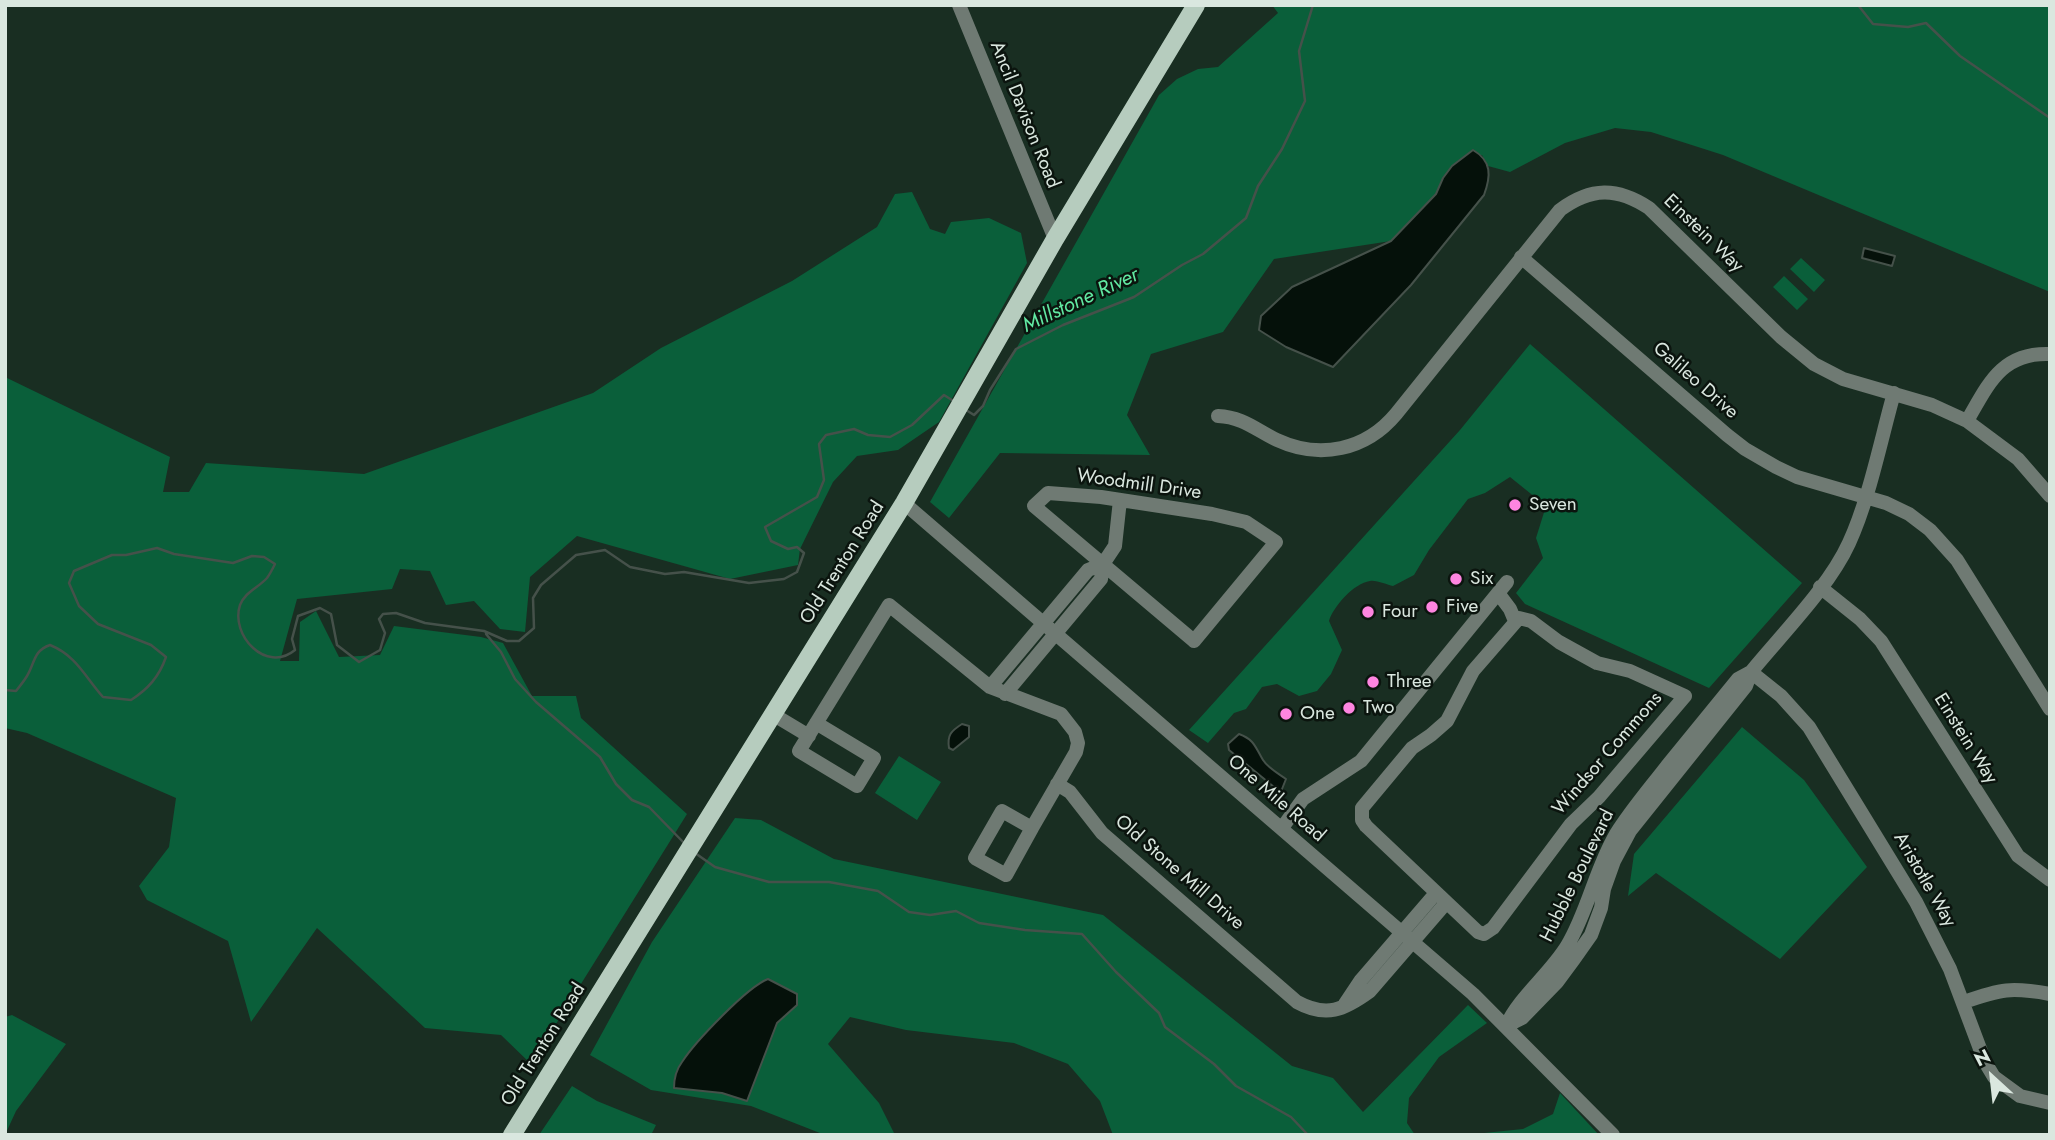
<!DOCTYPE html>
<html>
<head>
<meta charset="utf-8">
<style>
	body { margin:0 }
	#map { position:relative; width:2055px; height:1140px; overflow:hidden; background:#192e22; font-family:Jost,sans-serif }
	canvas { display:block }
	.frame { position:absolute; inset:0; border:7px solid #dae7df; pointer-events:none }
	.north { position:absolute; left:1957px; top:1042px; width:70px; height:70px; -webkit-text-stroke:5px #0b140e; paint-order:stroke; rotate:333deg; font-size:19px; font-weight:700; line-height:28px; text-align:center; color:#dae7df }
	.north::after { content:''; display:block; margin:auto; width:24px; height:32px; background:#dae7df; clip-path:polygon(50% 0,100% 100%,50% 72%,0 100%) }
</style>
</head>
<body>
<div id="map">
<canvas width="2055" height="1140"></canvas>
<div class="frame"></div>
<div class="north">N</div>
</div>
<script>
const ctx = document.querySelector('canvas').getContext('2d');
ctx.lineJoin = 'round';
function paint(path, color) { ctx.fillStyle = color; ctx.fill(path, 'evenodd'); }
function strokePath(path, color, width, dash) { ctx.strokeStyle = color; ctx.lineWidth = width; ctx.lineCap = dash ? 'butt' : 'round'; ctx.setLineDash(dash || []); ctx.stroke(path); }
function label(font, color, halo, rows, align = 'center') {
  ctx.font = font + ' Jost,sans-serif'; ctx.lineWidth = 5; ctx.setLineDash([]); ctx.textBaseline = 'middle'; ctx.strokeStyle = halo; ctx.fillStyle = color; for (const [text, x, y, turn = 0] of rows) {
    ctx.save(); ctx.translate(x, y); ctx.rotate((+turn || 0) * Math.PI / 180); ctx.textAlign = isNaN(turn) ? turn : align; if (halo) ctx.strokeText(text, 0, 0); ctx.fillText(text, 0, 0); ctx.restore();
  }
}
paint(new Path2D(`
	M 1272,5 L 2050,5 L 2050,292 L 1723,155 L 1651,132 L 1615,128 L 1565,143 L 1510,172 L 1488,166 L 1482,155 L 1443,178 L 1436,194 L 1391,241 L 1274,259 L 1223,332 L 1151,354 L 1127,415 L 1150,455 L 1000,453 L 949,518 L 930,502 L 1159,95 L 1177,79 L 1198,69 L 1218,67 L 1278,13 Z
	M 912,192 L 930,229 L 945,234 L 951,222 L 989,218 L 1021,233 L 1027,263 L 939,422 L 898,450 L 857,456 L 833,482 L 800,549 L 798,565 L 730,579 L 577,536 L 530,577 L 525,632 L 500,629 L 474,601 L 446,605 L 430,571 L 400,569 L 392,589 L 297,599 L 280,661 L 299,661 L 300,622 L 316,611 L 339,657 L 380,655 L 394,626 L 481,637 L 503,643 L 532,696 L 576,696 L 581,718 L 687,814 L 531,1064 L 501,1035 L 425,1028 L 317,928 L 251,1022 L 228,941 L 147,900 L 139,886 L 169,847 L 176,798 L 27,733 L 5,728 L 5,377 L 170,457 L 163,492 L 189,492 L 206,463 L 364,474 L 593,393 L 661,348 L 792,281 L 877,227 L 895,194 Z
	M 1801,258 L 1825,280 L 1814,292 L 1790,269 Z
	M 1784,276 L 1808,299 L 1797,310 L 1773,287 Z
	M 1530,344 L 1802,583 L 1709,688 L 1525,604 L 1516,593 L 1543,558 L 1536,538 L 1546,506 L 1510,477 L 1485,493 L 1468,499 L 1429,550 L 1414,575 L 1393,586 C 1387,585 1377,580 1370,581 C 1354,583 1333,607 1329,621 L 1342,650 L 1331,674 L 1317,691 L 1299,696 L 1277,684 L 1262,687 L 1246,709 L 1234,713 L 1208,743 L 1189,730 L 1460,430 Z
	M 1742,727 L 1804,780 L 1867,867 L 1780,959 L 1656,873 L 1628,896 L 1634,854 Z
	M 899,756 L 941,782 L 917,820 L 875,793 Z
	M 735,818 L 761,820 L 834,859 L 1103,915 L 1292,1066 L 1333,1078 L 1363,1112 L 1468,1005 L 1487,1023 L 1439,1057 L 1409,1098 L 1407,1123 L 1415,1135 L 1113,1135 L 1100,1101 L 1068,1064 L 1014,1043 L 906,1030 L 850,1017 L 828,1044 L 879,1103 L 895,1135 L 825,1135 L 751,1106 L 651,1090 L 590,1055 L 652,942 Z
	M 12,1015 L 66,1044 L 16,1111 L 5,1135 L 5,1017 Z
	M 572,1086 L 597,1101 L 656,1125 L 651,1135 L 539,1135 Z
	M 1560,1093 L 1599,1135 L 1465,1135 L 1523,1129 L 1553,1114 Z`), '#0a5f3a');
const water = new Path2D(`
	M 1473,150 C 1492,161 1491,176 1484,195 L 1411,285 L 1333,367 L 1286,347 L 1259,330 L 1261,316 L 1292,287 L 1391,241 L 1436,194 L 1443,178 L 1452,166 Z
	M 1864,248 L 1895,256 L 1892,266 L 1862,258 Z
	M 962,724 L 969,726 L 969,737 L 953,750 L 949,748 C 947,735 951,731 962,724 Z
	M 1239,734 C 1255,740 1255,747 1263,760 C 1268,768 1279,774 1286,779 L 1282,789 L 1280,791 L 1274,787 L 1229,750 L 1228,744 Z
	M 768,979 L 797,994 L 797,1005 L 777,1023 L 747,1101 L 722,1093 L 674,1088 C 674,1078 676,1070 682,1062 C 695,1042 747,987 768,979 Z`);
paint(water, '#05110a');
strokePath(water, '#45514a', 2);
strokePath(new Path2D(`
	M 1858,5 L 1873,24 L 1908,27 L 1926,23 L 1960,56 L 2050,118
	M 966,410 L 974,415 L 983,406 L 990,390 L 1016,349 L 1063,325 L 1134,297 L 1182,265 L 1203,254 L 1246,218 L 1258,186 L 1282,149 L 1305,101 L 1299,51 L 1313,5
	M 486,634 L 501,652 L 515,679 L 536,702 L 600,757 L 616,784 L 632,800 L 649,807 L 685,844
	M 5,690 L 16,691 C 20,686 24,681 27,676 C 35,663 33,651 50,645 C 77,656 85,677 103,697 L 131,700 C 148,689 159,677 166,657 L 151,645 L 98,624 L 79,606 L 69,583 L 74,571 L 112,555 L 126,555 L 157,548 L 174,554 L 233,563 L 252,556 L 264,557 L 275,564 C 273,568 270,574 267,578 C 258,588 245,592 240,605 C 230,635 266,674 295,650 L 292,639 L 298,616 L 320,608 L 331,614 L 337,645 L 359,662 L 380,650 L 385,633 L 379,619 L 383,614 L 396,613 L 425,623 L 484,631 L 507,641 L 519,641 L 534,628 L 533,598 L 541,585 L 576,555 L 605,550 L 630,567 L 665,574 L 684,572 L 749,583 L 784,579 L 797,572 L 804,553 L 797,547 L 788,549 L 771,541 L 765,527 L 817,497 L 824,480 L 819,444 L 826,435 L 854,429 L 868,435 L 890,437 L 912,425 L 944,395 L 955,402
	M 695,853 L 715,867 L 769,882 L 829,882 L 878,891 L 909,912 L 930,915 L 956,911 L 979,923 L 1025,930 L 1082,934 L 1116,972 L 1159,1013 L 1165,1027 L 1214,1064 L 1236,1086 L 1291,1117 L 1308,1135`), '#45514a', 2.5);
strokePath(new Path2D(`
	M 959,5 L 1055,239
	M 1521,257 L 1727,435 L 1745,449 L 1776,467 L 1797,477 L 1886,503 L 1909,514 L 1930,530 L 1957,560 L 2050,709
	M 1218,416 C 1243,417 1256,430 1277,440 C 1320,460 1366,450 1396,414 L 1560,210 C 1591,187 1617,187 1649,208 L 1781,337 L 1814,364 L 1843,379 L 1932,405 L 1967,421 L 2018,459 L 2050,496
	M 1967,421 C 1988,385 2001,352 2050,354
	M 1048,493 L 1101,497 L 1212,514 L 1246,522 L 1276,542 L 1194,641 L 1034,506 Z
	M 904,503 L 1473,994 L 1613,1135
	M 1820,587 L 1860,619 L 1881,641 L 2018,856 L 2050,880
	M 1498,593 L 1510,609 L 1515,621
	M 1519,618 L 1531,621 L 1559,642 L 1597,663 L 1630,671 L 1685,696 L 1599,797 L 1571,824 L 1493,928 L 1484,934 L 1478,932 L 1366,826 L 1362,820 L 1362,808 L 1412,748 L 1431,735 L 1447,721 L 1473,671 Z
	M 1751,672 L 1781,696 L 1809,727 L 1916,902 L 1950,969 L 1985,1062 L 1994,1077 L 2020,1096 L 2050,1103
	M 990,687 L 1088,570 L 1103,564
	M 1005,694 L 1101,579 L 1103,564 L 1115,546 L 1120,500
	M 774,715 L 809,736
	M 816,723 L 874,758 L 857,786 L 799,751 L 889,605 L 990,687 L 1061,714 L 1075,732 L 1078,743 L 1076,752 L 1032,828 L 1002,811 L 975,858 L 1006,875 L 1032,828
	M 1057,784 L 1070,792 L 1102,833 L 1297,1002 C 1326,1018 1344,1010 1370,991 L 1446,903
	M 1282,828 L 1303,799 L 1361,761 L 1507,582
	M 1964,1002 C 2001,989 2011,987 2050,994
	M 1345,1004 L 1361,980 L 1436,893
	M 1506,1026 L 1522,1018 L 1557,982 L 1574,959 L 1591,935 L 1601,908 L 1604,889 L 1614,861 L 1630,831 L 1746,686 L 1751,672 C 1782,634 1829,587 1849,543 C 1869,500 1881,439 1894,393
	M 1506,1026 C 1520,996 1549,975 1567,946 C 1588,911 1595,870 1616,834 C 1631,810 1650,788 1667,766 C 1691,737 1714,708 1738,679 L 1751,672`), '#6f7a73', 14);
strokePath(new Path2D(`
	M 512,1135 L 904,503 L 1055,239 L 1196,5`), '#b6ccbe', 18);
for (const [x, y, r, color] of [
	[1515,505,7,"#fe85e0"],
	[1456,579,7,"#fe85e0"],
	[1432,607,7,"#fe85e0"],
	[1368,612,7,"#fe85e0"],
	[1373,682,7,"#fe85e0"],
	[1349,708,7,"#fe85e0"],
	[1286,714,7,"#fe85e0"]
]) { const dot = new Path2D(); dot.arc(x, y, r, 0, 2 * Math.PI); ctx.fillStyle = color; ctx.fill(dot); strokePath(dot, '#0b140e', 2.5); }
label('19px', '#dae7df', '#0b140e', [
	["Ancil Davison Road",1024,115,68],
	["Einstein Way",1703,234,44],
	["Galileo Drive",1695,381,41],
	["Woodmill Drive",1139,485,8],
	["Old Trenton Road",843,563,-58],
	["Einstein Way",1965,739,58],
	["Windsor Commons",1608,754,-49],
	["One Mile Road",1276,799,41],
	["Old Stone Mill Drive",1179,873,41],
	["Hubble Boulevard",1578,876,-64],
	["Aristotle Way",1924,880,60],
	["Old Trenton Road",544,1045,-58]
]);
label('19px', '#dae7df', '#0b140e', [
	["Seven",1529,505],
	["Six",1470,579],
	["Five",1446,607],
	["Four",1382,612],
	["Three",1387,682],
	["Two",1363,708],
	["One",1300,714]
], 'left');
label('italic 21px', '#61e8a2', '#0b140e', [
	["Millstone River",1081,301,-25]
]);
</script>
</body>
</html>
